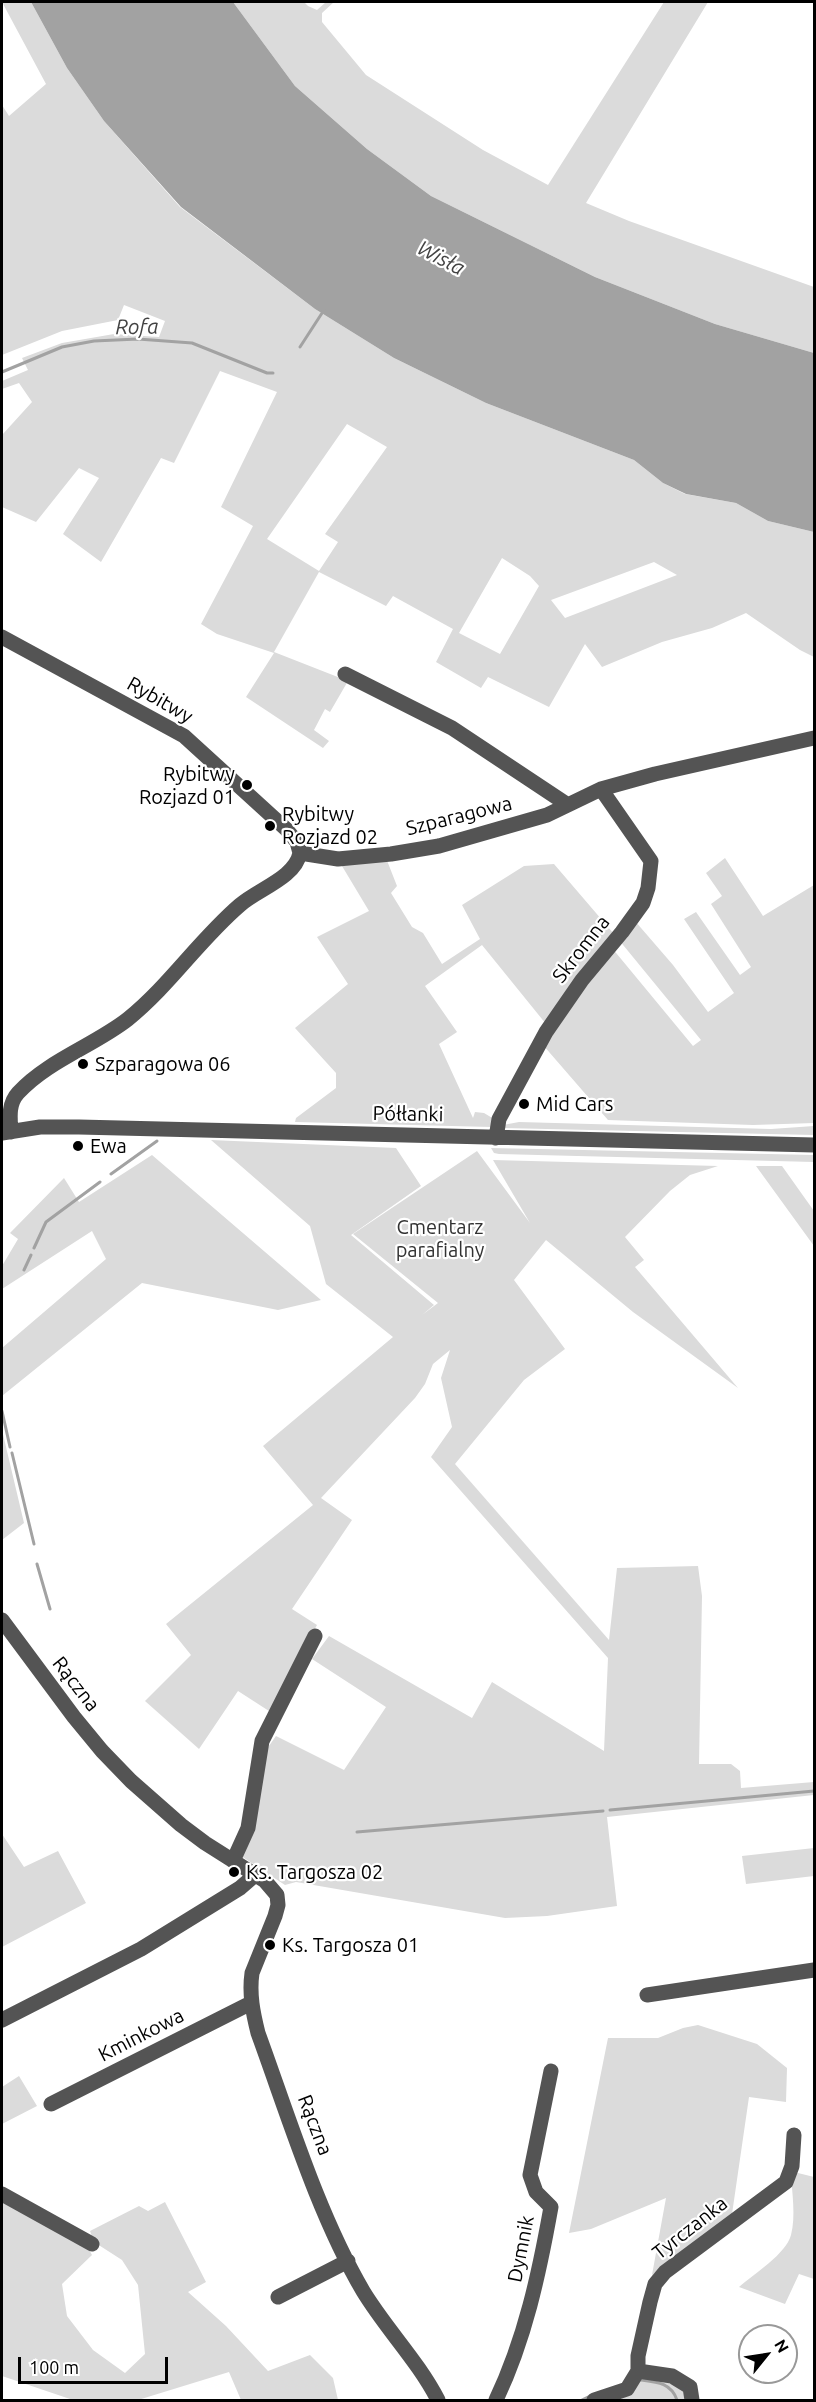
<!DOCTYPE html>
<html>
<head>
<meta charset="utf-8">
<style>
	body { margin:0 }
	#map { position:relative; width:816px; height:2402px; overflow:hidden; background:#fff; font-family:Ubuntu,sans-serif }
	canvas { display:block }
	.frame { position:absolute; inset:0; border:3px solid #000; pointer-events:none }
	.north { position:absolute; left:738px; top:2324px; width:60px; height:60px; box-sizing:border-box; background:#fff; border:2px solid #999; border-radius:50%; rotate:60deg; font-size:16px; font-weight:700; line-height:24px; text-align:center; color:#000 }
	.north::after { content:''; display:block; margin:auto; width:21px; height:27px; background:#000; clip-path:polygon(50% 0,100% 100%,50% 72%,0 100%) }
	.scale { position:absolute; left:18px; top:2357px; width:150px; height:27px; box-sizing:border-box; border:3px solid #000; border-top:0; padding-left:8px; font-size:18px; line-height:21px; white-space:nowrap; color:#000; -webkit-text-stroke:4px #fff; paint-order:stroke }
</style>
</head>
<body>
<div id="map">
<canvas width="816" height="2402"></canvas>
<div class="frame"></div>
<div class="north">N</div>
<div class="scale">100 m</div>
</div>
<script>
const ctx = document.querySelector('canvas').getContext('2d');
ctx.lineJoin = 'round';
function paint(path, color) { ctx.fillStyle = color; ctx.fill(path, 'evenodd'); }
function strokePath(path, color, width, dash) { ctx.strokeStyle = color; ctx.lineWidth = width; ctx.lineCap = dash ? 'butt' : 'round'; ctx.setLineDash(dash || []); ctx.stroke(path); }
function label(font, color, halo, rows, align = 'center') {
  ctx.font = font + ' Ubuntu,sans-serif'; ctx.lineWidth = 4.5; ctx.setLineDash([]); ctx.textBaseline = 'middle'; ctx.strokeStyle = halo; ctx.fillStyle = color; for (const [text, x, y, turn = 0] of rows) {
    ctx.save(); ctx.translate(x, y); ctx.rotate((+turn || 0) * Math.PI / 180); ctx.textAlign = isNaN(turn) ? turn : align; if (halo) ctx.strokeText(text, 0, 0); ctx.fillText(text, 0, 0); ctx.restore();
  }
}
paint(new Path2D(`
	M 2,2 L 31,2 L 67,68 L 104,121 L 180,207 L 315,309 L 394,358 L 486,403 L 634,460 L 663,483 L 685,494 L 736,503 L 768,521 L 814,532 L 814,657 L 800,650 L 746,613 L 712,628 L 662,642 L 602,667 L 585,644 L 549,707 L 488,677 L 481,688 L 436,662 L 453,629 L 393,596 L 386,606 L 319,572 L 274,652 L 348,681 L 330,712 L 325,709 L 314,730 L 329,741 L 323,748 L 246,697 L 274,653 L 217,634 L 201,624 L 253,526 L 221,507 L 277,392 L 220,371 L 174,463 L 161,458 L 101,562 L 63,534 L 99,478 L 79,468 L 36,522 L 2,507 L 2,435 L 32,402 L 19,383 L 2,389 L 2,381 L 28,370 L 22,358 L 62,343 L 114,334 L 159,337 L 165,321 L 124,305 L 118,320 L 62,331 L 2,355 L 2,105 L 9,116 L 46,84 ZM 347,424 L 387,447 L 325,534 L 338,542 L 319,571 L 267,539 ZM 502,558 L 530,576 L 539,586 L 500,654 L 459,633 ZM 654,562 L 677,575 L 565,618 L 551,600 Z
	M 233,2 L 304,2 L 308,6 L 317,10 L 326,2 L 334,2 L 322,13 L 322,22 L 366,75 L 483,150 L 548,185 L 664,2 L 708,2 L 586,203 L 629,221 L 814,287 L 814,353 L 715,324 L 595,277 L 431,196 L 367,149 L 295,86 Z
	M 386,858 L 397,886 L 391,893 L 412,927 L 423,933 L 442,964 L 480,939 L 462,905 L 524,866 L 554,864 L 614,934 L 546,1024 L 482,945 L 425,986 L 457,1032 L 439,1044 L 473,1118 L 475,1112 L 484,1113 L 494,1119 L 491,1127 L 295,1122 L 296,1118 L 336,1088 L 336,1073 L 295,1028 L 348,984 L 317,937 L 369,911 L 342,866 Z
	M 725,858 L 763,916 L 814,885 L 814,1123 L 753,1125 L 608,1120 L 543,1045 L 612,948 L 693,1046 L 701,1040 L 619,940 L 635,921 L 673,965 L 708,1012 L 734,993 L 684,919 L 696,912 L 740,975 L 751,967 L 711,904 L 722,896 L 706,873 Z
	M 519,1122 L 771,1129 L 814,1126 L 814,1135 L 502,1128 L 503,1125 Z
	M 211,1140 L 396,1148 L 421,1186 L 351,1235 L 434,1305 L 422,1315 L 438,1303 L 353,1234 L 477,1151 L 530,1223 L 493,1160 L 718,1166 L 690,1175 L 670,1191 L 625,1237 L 644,1260 L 635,1267 L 738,1388 L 633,1312 L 546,1240 L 514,1280 L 565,1349 L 524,1380 L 455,1464 L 609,1640 L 617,1568 L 698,1566 L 702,1596 L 699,1764 L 731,1764 L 740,1771 L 741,1788 L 814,1782 L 814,1795 L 607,1817 L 617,1906 L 547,1916 L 505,1918 L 296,1882 L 285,1885 L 241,1856 L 266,1750 L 276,1736 L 344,1770 L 386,1707 L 312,1659 L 329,1636 L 472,1718 L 492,1682 L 604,1751 L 608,1658 L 431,1457 L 452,1427 L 441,1378 L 450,1350 L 433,1364 L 425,1384 L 415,1398 L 321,1498 L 352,1520 L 292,1609 L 317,1625 L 269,1711 L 238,1691 L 199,1749 L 145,1701 L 191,1655 L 166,1624 L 313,1505 L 263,1446 L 393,1337 L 326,1284 L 310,1226 Z
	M 491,1148 L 814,1155 L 814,1162 L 499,1154 L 494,1153 Z
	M 152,1155 L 321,1300 L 278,1310 L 142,1283 L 2,1396 L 2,1348 L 106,1259 L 92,1231 L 2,1289 L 2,1266 L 18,1239 L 10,1233 L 64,1178 L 79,1202 Z
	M 756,1166 L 782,1166 L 814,1211 L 814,1246 Z
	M 2,1430 L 24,1523 L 2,1540 Z
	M 2,1834 L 24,1867 L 58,1851 L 86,1903 L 2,1947 Z
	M 814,1848 L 814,1876 L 746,1884 L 742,1856 Z
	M 698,2025 L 757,2044 L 787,2068 L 786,2102 L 749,2097 L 732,2214 L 652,2275 L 666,2198 L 591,2229 L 569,2233 L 608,2038 L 658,2038 L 683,2028 Z
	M 19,2076 L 37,2106 L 2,2124 L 2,2087 Z
	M 798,2173 L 814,2177 L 814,2279 L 799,2274 L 785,2304 L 739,2287 C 754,2274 786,2254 791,2235 C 796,2216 792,2193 791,2174 Z
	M 2,2198 L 86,2244 L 92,2255 L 62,2284 L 67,2316 L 93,2350 L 125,2373 L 145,2354 L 138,2285 L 122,2260 L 94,2242 L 90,2231 L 139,2206 L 148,2211 L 165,2202 L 206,2282 L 188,2292 L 226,2326 L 268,2371 L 310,2355 L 333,2378 L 338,2400 L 241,2400 L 229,2372 L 138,2400 L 73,2400 L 2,2376 Z
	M 642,2376 L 678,2383 L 689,2400 L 605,2400 Z`), '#dbdbdb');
paint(new Path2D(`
	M 31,2 L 233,2 L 295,86 L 367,149 L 431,196 L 595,277 L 715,324 L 814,353 L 814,532 L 768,521 L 736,503 L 686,494 L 663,483 L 634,460 L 486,403 L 394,358 L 315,309 L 181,207 L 104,121 L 67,68 Z`), '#a2a2a2');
strokePath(new Path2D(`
	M 300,347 L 324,310
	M 2,372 L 62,347 L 94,341 L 138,339 L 192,343 L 267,373 L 273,373
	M 111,1174 L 157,1141
	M 34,1248 L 46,1222 L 100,1182
	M 24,1270 L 31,1255
	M 2,1411 L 10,1447
	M 12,1453 L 34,1544
	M 37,1564 L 50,1609
	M 610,1810 L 814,1791
	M 357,1832 L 603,1811
	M 641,2380 C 657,2382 671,2383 677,2400
	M 582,2400 L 588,2397`), '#a2a2a2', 3);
strokePath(new Path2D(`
	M 2,637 L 184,736 L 286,829 L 297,842 L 300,853
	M 345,674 L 452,728 L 568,805
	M 300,853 L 338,859 L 391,854 L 439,846 L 547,815 L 601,789 L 655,774 L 814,738
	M 11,1132 C 10,1118 8,1104 18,1093 C 47,1061 95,1045 128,1019 C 170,985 199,940 240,905 C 258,889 295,878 300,853
	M 2,1133 L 40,1127 L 79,1127 L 814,1145
	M 496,1138 L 499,1119 L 546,1032 L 582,980 L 622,932 L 643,903 L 648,888 L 651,861 L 601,789
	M 2,1620 L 74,1717 L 102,1751 L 131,1781 L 181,1825 L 205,1843 L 265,1881 L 277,1895 L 278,1905 L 275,1916 L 252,1973 C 249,1994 253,2013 258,2033 C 289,2118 318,2214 363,2291 C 386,2329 418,2361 438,2400
	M 233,1861 L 248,1828 L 262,1741 L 315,1636
	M 647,1995 L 814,1970
	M 2,2020 L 141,1949 L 240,1888 L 255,1875
	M 51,2104 L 251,2003
	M 2,2194 L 92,2244
	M 278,2297 L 348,2261
	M 638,2371 L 638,2356 L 650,2302 L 655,2284 L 665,2272 L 786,2182 L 792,2166 L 794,2135
	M 496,2400 C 525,2339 539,2274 551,2207 L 536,2192 L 530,2175 L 551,2071
	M 594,2400 L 627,2389 L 638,2371 L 672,2376 L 690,2387 L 692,2400`), '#545454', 15);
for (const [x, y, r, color] of [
	[247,785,6,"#000"],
	[270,826,6,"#000"],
	[83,1064,6,"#000"],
	[524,1104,6,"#000"],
	[78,1146,6,"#000"],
	[234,1872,6,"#000"],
	[270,1945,6,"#000"]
]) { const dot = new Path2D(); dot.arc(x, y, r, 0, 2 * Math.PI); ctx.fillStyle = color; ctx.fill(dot); strokePath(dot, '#fff', 2); }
label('20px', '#000', '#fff', [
	["Rybitwy",160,700,30],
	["Szparagowa",459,816,-14],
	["Skromna",581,949,-52],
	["Półłanki",408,1114,1],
	["Rączna",76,1684,52],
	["Kminkowa",141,2035,-27],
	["Rączna",315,2125,69],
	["Tyrczanka",690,2228,-38],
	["Dymnik",521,2249,-79]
]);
label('20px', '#000', '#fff', [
	["Rybitwy",235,774,"right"],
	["Rozjazd 01",235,797,"right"],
	["Rybitwy",282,814],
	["Rozjazd 02",282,837],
	["Szparagowa 06",95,1064],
	["Mid Cars",536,1104],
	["Ewa",90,1146],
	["Ks. Targosza 02",246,1872],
	["Ks. Targosza 01",282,1945]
], 'left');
label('20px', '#323232', '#fff', [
	["Cmentarz",440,1227],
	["parafialny",440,1250]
]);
label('italic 21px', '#434343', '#fff', [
	["Wisła",441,258,28],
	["Rofa",137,327,-1]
]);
</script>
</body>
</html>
